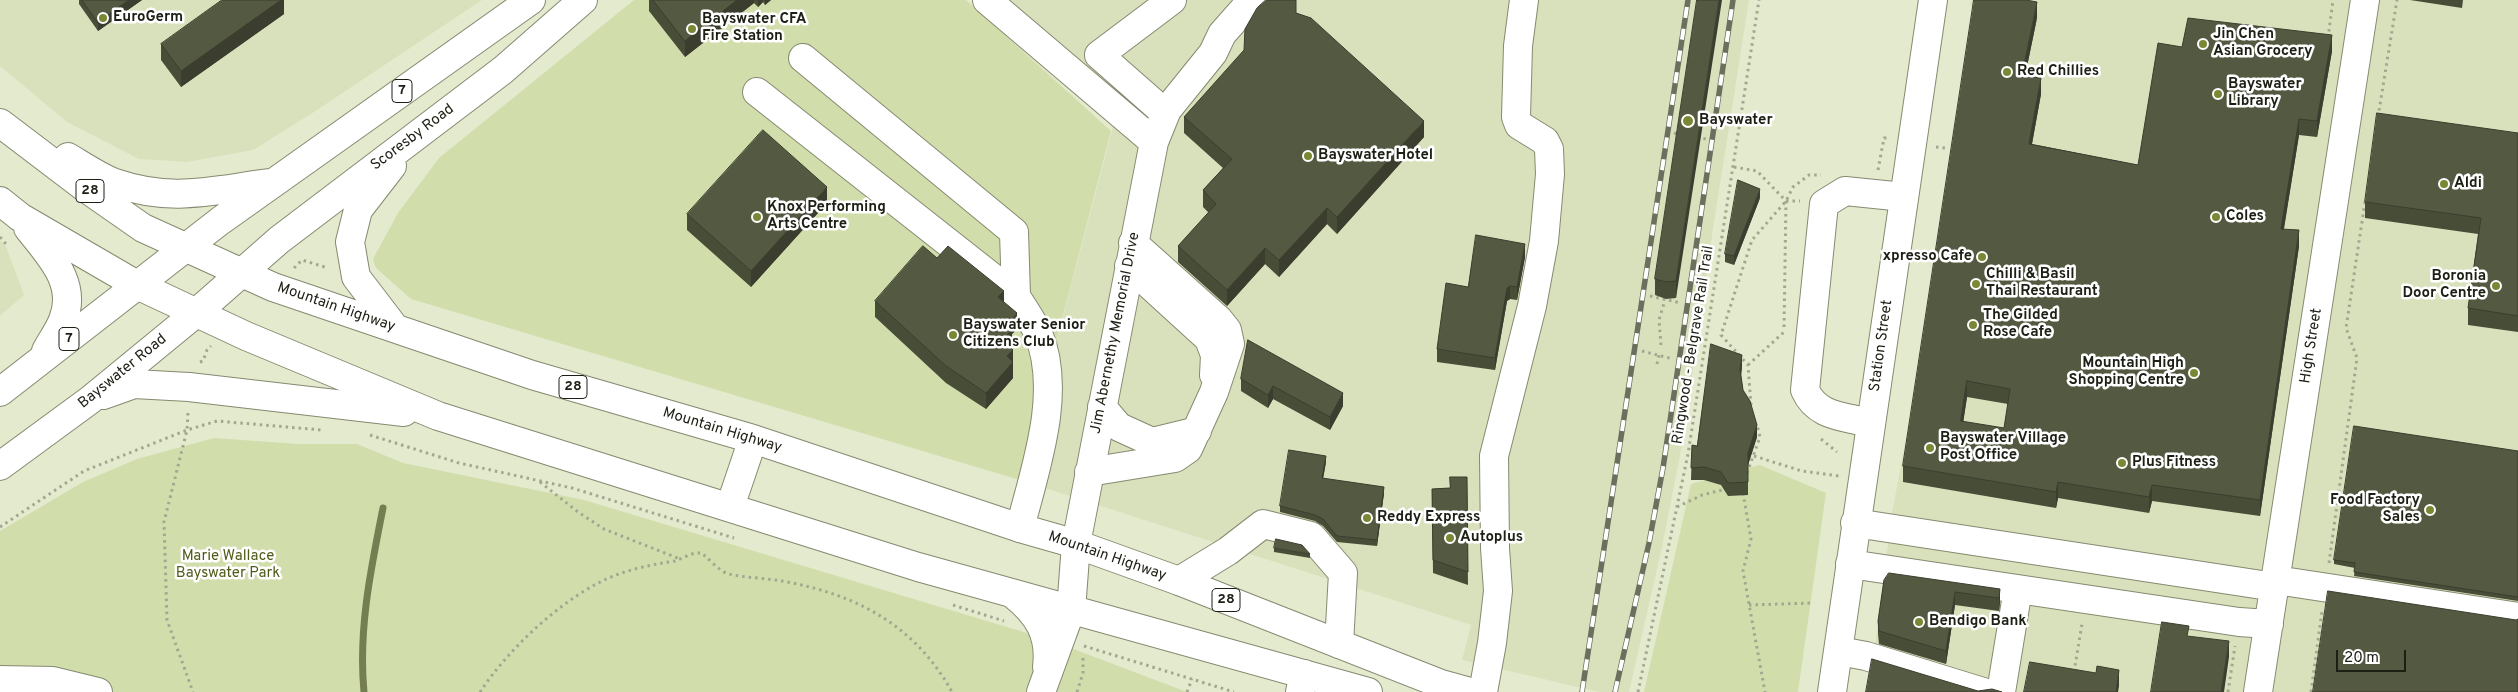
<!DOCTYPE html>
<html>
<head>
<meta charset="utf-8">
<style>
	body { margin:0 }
	#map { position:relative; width:2518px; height:692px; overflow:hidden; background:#e4eacd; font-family:Overpass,sans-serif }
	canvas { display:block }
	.scale { position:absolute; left:2336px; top:650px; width:70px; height:22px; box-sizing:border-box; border:2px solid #1c1f14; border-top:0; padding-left:6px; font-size:15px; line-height:18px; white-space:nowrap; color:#1c1f14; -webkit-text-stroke:4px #fff; paint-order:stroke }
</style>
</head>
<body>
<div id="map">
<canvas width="2518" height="692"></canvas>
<div class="scale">20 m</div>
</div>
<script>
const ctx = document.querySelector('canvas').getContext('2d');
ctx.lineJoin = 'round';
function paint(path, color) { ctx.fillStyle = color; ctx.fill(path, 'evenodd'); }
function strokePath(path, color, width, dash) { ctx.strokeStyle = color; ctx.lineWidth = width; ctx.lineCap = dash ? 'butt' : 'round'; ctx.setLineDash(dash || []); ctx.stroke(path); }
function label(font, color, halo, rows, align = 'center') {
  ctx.font = font + ' Overpass,sans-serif'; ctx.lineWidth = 5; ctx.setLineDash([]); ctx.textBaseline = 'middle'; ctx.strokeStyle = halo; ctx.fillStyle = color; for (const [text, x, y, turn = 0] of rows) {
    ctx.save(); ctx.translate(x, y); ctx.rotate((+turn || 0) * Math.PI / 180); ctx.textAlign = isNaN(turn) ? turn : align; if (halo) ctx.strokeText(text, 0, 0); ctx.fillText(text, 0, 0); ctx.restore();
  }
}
paint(new Path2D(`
	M 0,0 L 482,0 L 314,112 L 253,150 L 187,162 L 139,159 L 67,122 L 0,66 Z
	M 1004,0 L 1749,0 L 1713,229 L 1683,440 L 1662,547 L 1629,692 L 1599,692 L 1462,660 L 1471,625 L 1020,480 L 1119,104 Z
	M 1971,0 L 2518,0 L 2518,692 L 1869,692 L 1892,513 L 1920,364 L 1975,6 L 1970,6 Z
	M 0,240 L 5,244 L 24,295 L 0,316 Z`), '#d9e1bc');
paint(new Path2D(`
	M 634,0 L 966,0 L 1111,131 L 1020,480 L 411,299 L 376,268 L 373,259 L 398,213 L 439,158 Z
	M 214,438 L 298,444 L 357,444 L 403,463 L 584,500 L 1047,639 L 1187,692 L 0,692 L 0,531 L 83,482 L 137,459 Z
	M 1760,465 L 1826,493 L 1798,692 L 1644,692 L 1691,484 Z`), '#d2ddac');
strokePath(new Path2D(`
	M 364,692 C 358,630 371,568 383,508`), '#757e50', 7);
const minor = new Path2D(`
	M 987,0 L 1154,142
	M 803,58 L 1014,232 L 1016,296
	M 757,92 L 1016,296 C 1023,308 1032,320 1038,333 C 1063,392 1035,469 1020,528
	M 1165,113 L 1099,55 L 1172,0
	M 1129,266 L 1209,339 L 1215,355 L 1214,375
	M 1102,407 L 1119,427 L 1152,442 L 1197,431
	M 1870,423 C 1843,416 1817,417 1805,390 L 1824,204 L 1845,191 L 1904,197
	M 1089,472 L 1175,458 L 1188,449 L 1214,392 L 1230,344 L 1227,330 L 1219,320 L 1133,243
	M 1855,523 L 2275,587
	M 1850,564 L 2239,622 L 2269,624
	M 2276,580 L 2518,617
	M 1179,581 L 1228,551 L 1263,524 L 1311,536 L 1343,573 L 1339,644
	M 1013,594 C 1038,614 1051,634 1047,667
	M 1839,651 L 1866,656 L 1983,692
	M 0,680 L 53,681 L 98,692
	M 1041,692 L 1071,610 L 1076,544 L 1154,142 L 1167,110 L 1213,53 L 1222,34 L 1252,0
	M 1300,692 L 1304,674
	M 1483,692 L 1492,643 L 1498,591 L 1495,548 L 1494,456 L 1532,306 L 1544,241 L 1550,174 L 1549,149 L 1545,141 L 1519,125 L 1516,117 L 1518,46 L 1524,0
	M 2001,692 L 2018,589
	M 2258,692 L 2365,0`);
const major = new Path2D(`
	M 0,123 L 87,189 L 143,228 L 273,287 L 532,375 L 753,439 L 1020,528 L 1076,544 L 1179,581 L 1441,684 L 1470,692
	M 68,157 C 83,166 99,177 115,183 C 173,203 213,190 271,183
	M 392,166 L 358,210 L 350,242 L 356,277 L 395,328
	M 0,201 L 20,217 L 137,285 L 246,336 L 438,416 L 918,567 L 1368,692
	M 28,228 C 49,255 78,283 63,320 C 59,331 51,341 46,351
	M 0,392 L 220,221 L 531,0
	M 103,395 L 134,384 L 189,387 L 404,412
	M 0,466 L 90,400 L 196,313 L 279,240 L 503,70 L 583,0
	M 730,507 L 753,439
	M 1832,692 L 1933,0`);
strokePath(minor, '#858a70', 30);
strokePath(major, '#858a70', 30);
strokePath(new Path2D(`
	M 2328,38 L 2333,0
	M 2378,117 L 2397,0
	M 1674,133 L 1681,135
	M 1697,137 L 1706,139
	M 1936,147 L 1945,148
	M 1734,167 L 1757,171 L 1786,201 L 1784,328
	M 1878,170 L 1884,138 L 1887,138
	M 1786,201 L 1800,201
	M 0,237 L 6,244
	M 294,268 L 302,260 L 328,268
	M 1650,296 L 1681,303
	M 1661,345 L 1659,320 L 1665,300
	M 1642,351 L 1673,359
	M 200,362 L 203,361 L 207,350 L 211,346
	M 1657,364 L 1659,355
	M 1748,365 L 1784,332
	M 1751,405 L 1748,365 L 1721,335 L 1752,240 L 1786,201 L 1793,187 L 1809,175 L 1821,175
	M 188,413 L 187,430 L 164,522 L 167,620 L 193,692
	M 370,435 L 459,463 L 572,488 L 734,538
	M 1821,439 L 1837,452
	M 1754,456 L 1802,471 L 1839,476
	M 1747,473 L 1760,437 L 1757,425
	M 540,482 L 578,512 L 604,529 L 680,559
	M 1743,493 L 1751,539 L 1743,571 L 1765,692
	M 1677,507 L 1702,495 L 1726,489
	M 0,527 L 84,471 L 187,430 L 217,421 L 322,430
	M 2329,563 L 2357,358 L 2346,328 L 2365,202
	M 953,605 L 1004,621
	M 1749,605 L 1814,603
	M 1084,646 L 1234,692
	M 2074,672 L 2082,624
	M 480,692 C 509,648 566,594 616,575 C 635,568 655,564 675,561 C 682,559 692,552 700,553 C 705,553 717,571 729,574 C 746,578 765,578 782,581 C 856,594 915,625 952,692
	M 1077,692 L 1083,673 L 1083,657
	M 1187,692 L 1192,679
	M 1638,692 L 1688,454 L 1759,0
	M 2228,692 L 2235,646
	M 2311,692 L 2322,611`), '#a2a790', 3, [2.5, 4]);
strokePath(minor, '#fff', 28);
strokePath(major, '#fff', 28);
const rail = new Path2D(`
	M 1582,692 L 1688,0
	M 1615,692 L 1649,543 L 1663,468 L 1733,0`);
strokePath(rail, '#6b6f5d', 5.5);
strokePath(rail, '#fff', 4, [11]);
paint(new Path2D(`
	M 79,0 L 142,0 L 98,31 L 79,4 Z
	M 284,0 L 284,14 L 181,87 L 161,60 L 161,44 Z
	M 649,0 L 771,0 L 765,5 L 763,2 L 758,7 L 754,3 L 685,57 L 649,11 Z
	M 1697,0 L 1676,298 L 1666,299 L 1655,295 L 1655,279 Z
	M 2410,0 L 2463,0 L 2462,8 Z
	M 1296,13 L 1424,137 L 1337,234 L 1327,224 L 1279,277 L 1265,264 L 1227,306 L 1178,262 L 1178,246 L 1209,213 L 1203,207 L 1203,190 L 1223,168 L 1184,133 L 1184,117 Z
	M 2037,18 L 2026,71 L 2034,77 L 2041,94 L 2032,144 L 2138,165 L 2182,47 L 2332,51 L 2317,137 L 2299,135 L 2284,229 L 2299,246 L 2260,516 L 2152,501 L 2149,513 L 2058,498 L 2056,508 L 1903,482 L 1903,466 ZM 1967,397 L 2008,404 L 2004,428 L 1963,422 Z
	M 2518,133 L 2518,332 L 2468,325 L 2468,308 L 2478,234 L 2365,218 L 2365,202 Z
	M 1760,198 L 1734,265 L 1725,262 L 1725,254 Z
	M 827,203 L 751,287 L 687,230 L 687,214 Z
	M 1525,257 L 1517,300 L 1510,299 L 1507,301 L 1495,370 L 1437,362 L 1437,349 Z
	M 937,258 L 1004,302 L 1017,329 L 1012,334 L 1012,346 L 1011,348 L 1013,350 L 1013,378 L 986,409 L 946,383 L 875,317 L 875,301 Z
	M 1248,340 L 1343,406 L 1330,430 L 1273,399 L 1268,408 L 1241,391 L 1241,379 Z
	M 1742,367 L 1741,376 L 1743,390 L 1757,437 L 1748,465 L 1748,495 L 1728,496 L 1721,485 L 1704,480 L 1691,480 L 1692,445 L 1697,446 Z
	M 2518,451 L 2518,601 L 2354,576 L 2355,568 L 2334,564 L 2334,560 Z
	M 1326,462 L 1323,478 L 1384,493 L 1377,546 L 1337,542 L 1323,526 L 1315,521 L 1280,512 L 1280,506 Z
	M 1467,477 L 1468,585 L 1433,573 L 1432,489 L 1450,488 Z
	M 1274,548 L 1310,554 L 1310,558 L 1274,552 Z
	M 1884,580 L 2000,589 L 2000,602 L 1999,611 L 1955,605 L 1946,664 L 1879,644 L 1878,634 L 1878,621 Z`), '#484d38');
paint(new Path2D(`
	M 129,0 L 142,0 L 98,31 L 98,22 Z
	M 281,0 L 284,0 L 284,14 L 181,87 L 181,71 Z
	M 737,0 L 754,0 L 754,3 L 685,57 L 685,41 Z
	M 758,0 L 763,0 L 763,2 L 758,7 Z
	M 765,0 L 771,0 L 765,5 Z
	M 1719,0 L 1722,0 L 1676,298 L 1676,281 Z
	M 2037,2 L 2037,18 L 2023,86 L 2023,70 Z
	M 2332,35 L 2332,51 L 2317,137 L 2317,121 Z
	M 2041,78 L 2041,94 L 2029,160 L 2029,144 Z
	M 2299,119 L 2299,135 L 2281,245 L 2281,229 Z
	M 1424,121 L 1424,137 L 1337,234 L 1337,217 Z
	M 827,187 L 827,203 L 751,287 L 751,271 Z
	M 1760,189 L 1760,198 L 1734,265 L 1734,256 Z
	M 1327,208 L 1327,224 L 1279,277 L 1279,260 Z
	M 2299,230 L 2299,246 L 2260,516 L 2260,500 Z
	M 1525,244 L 1525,257 L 1517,300 L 1517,287 Z
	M 1265,248 L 1265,264 L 1227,306 L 1227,290 Z
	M 1510,286 L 1510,299 L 1507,301 L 1495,370 L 1495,358 L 1507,288 Z
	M 1004,291 L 1004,308 L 998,297 Z
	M 1017,313 L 1017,329 L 1012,334 L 1012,346 L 1003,356 L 1003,340 L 1007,325 Z
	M 1013,350 L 1013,378 L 986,409 L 986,393 L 1007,356 Z
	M 1742,355 L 1742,367 L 1740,381 L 1740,369 Z
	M 1967,381 L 1967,397 L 1961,437 L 1961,421 Z
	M 1273,386 L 1273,399 L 1268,408 L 1268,395 Z
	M 1343,393 L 1343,406 L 1330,430 L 1330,417 Z
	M 1757,425 L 1757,437 L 1748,465 L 1748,495 L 1748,453 Z
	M 1326,456 L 1326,462 L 1322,485 L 1322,478 Z
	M 2058,482 L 2058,498 L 2056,508 L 2056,492 Z
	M 2152,485 L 2152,501 L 2149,513 L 2149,497 Z
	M 1384,487 L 1384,493 L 1377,546 L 1377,540 Z
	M 2000,589 L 2000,602 L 1999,611 L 1999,598 Z
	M 1955,592 L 1955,605 L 1946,664 L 1946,651 Z
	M 2229,641 L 2229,657 L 2224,692 L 2221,692 Z
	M 2119,670 L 2119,686 L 2118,692 L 2116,692 Z`), '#3b3e2e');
const building = new Path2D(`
	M 82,0 L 129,0 L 98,22 Z
	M 222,0 L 281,0 L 181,71 L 161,44 Z
	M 653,0 L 737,0 L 685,41 Z
	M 1266,0 L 1296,0 L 1296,13 L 1311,18 L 1424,121 L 1337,217 L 1327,208 L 1279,260 L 1265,248 L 1227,290 L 1178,246 L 1216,204 L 1203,190 L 1232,159 L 1184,117 L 1244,50 L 1245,29 L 1257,8 Z
	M 1697,0 L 1719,0 L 1676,281 L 1666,282 L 1655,279 Z
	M 1974,0 L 2026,0 L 2037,2 L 2023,70 L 2034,72 L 2033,77 L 2041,78 L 2029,144 L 2138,165 L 2158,43 L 2182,47 L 2188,18 L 2332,35 L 2317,121 L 2299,119 L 2281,229 L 2299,230 L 2260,500 L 2152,485 L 2149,497 L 2058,482 L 2056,492 L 1903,466 ZM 1967,381 L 2010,389 L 2004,428 L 1961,421 Z
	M 2377,113 L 2518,133 L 2518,316 L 2468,308 L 2481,218 L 2365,202 Z
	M 763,130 L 827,187 L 751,271 L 687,214 Z
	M 1738,180 L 1760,189 L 1734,256 L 1725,254 Z
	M 1476,235 L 1525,244 L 1517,287 L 1510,286 L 1507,288 L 1495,358 L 1437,349 L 1446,283 L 1468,287 Z
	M 923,246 L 937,258 L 948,246 L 1004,291 L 998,297 L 1017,313 L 1007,325 L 1012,330 L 1003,340 L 1013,350 L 1007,356 L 1013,362 L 986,393 L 946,366 L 875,301 Z
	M 1248,340 L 1343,393 L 1330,417 L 1273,386 L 1268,395 L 1241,379 Z
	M 1711,344 L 1742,355 L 1740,369 L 1743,390 L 1750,401 L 1757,425 L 1748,453 L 1748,482 L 1728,483 L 1721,472 L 1704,467 L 1691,468 L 1692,445 L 1697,446 Z
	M 2354,426 L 2518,451 L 2518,597 L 2354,572 L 2355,563 L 2334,560 Z
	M 1289,450 L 1326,456 L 1322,478 L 1384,487 L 1377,540 L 1337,536 L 1323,519 L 1315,515 L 1280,506 Z
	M 1450,477 L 1467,477 L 1468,572 L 1433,560 L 1432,489 L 1450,488 Z
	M 1276,539 L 1302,545 L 1310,554 L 1274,548 Z
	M 1889,573 L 2000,589 L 1999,598 L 1955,592 L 1946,651 L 1879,631 L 1878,621 L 1884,580 Z
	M 2328,591 L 2516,620 L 2518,619 L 2518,692 L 2313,692 Z
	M 2162,622 L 2189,626 L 2187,636 L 2229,641 L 2221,692 L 2151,692 Z
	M 1872,659 L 1978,691 L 1992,689 L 2002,692 L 1866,692 Z
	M 2030,662 L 2096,673 L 2097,666 L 2119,670 L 2116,692 L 2024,692 Z`);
paint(building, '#545941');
strokePath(building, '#3b3e2e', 1);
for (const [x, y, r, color] of [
	[103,18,5,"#7a8735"],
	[692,29,5,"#7a8735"],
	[2203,44,5,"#7a8735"],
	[2007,72,5,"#7a8735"],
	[2218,94,5,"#7a8735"],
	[1688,121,6,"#7a8735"],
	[1308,156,5,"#7a8735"],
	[2444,184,5,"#7a8735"],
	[757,217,5,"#7a8735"],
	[2216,217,5,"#7a8735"],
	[1982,257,5,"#7a8735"],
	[1976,284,5,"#7a8735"],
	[2496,286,5,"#7a8735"],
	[1973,325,5,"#7a8735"],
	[953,335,5,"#7a8735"],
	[2194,373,5,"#7a8735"],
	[1930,448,5,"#7a8735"],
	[2122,463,5,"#7a8735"],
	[2430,510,5,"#7a8735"],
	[1367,518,5,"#7a8735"],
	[1450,538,5,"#7a8735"],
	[1919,622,5,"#7a8735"]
]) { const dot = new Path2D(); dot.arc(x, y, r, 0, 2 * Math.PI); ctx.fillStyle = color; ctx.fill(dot); strokePath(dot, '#fff', 2); }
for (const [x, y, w] of [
	[402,91,20],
	[90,191,28],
	[69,339,20],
	[573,387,28],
	[1226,600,28]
]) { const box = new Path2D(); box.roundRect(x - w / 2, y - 11.5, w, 23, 4); ctx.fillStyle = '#fff'; ctx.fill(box); strokePath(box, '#1c1f14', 1); }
label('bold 14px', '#1c1f14', null, [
	["7",402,91],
	["28",90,191],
	["7",69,339],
	["28",573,387],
	["28",1226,600]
]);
label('bold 15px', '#1c1f14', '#fff', [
	["EuroGerm",113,18],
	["Bayswater CFA",702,20],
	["Fire Station",702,37],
	["Jin Chen",2213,35],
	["Asian Grocery",2213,52],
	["Red Chillies",2017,72],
	["Bayswater",2228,85],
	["Library",2228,102],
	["Bayswater",1699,121],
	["Bayswater Hotel",1318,156],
	["Aldi",2454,184],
	["Knox Performing",767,208],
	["Arts Centre",767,225],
	["Coles",2226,217],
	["xpresso Cafe",1972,257,"right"],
	["Chilli & Basil",1986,275],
	["Thai Restaurant",1986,292],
	["Boronia",2486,277,"right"],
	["Door Centre",2486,294,"right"],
	["The Gilded",1983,316],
	["Rose Cafe",1983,333],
	["Bayswater Senior",963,326],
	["Citizens Club",963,343],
	["Mountain High",2184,364,"right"],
	["Shopping Centre",2184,381,"right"],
	["Bayswater Village",1940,439],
	["Post Office",1940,456],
	["Plus Fitness",2132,463],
	["Food Factory",2420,501,"right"],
	["Sales",2420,518,"right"],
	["Reddy Express",1377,518],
	["Autoplus",1460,538],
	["Bendigo Bank",1929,622]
], 'left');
label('15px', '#1c1f14', '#fff', [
	["Scoresby Road",413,138,-37],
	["Mountain Highway",336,308,19],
	["Jim Abernethy Memorial Drive",1116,333,-79],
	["Ringwood - Belgrave Rail Trail",1694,345,-81],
	["Station Street",1882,346,-82],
	["High Street",2312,346,-81],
	["Bayswater Road",123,372,-39],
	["Mountain Highway",722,431,17],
	["Mountain Highway",1107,557,19]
]);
label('15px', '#525c18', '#fff', [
	["Marie Wallace",228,557],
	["Bayswater Park",228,574]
]);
</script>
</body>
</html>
